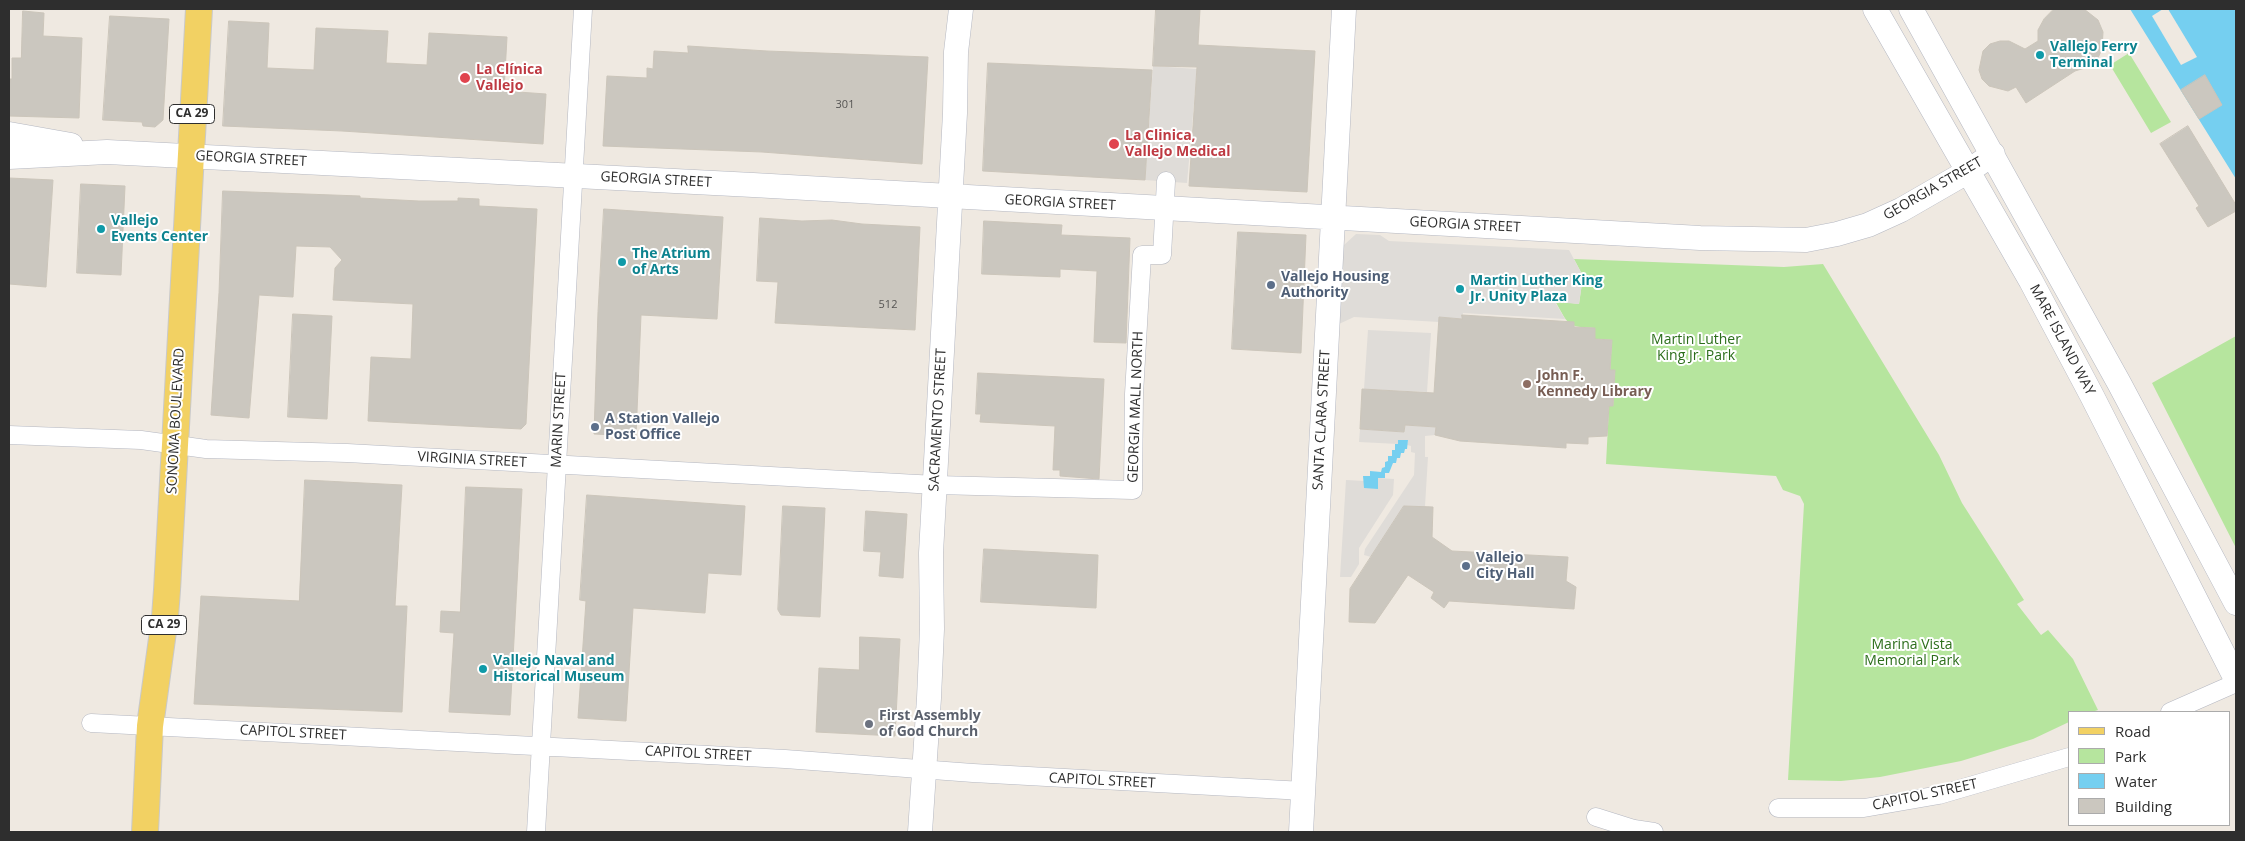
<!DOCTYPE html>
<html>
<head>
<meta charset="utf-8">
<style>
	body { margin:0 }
	#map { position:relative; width:2245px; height:841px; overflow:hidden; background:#efe9e1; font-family:"Open Sans",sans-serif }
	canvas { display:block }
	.frame { position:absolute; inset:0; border:10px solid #2e2e2e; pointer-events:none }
	.legend { position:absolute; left:2068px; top:711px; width:162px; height:115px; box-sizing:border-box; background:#fff; border:1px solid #ababab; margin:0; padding:6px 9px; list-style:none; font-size:15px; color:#2e2e2e }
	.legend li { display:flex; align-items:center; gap:10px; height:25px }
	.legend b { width:25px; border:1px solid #ababab }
</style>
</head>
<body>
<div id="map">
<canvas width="2245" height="841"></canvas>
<div class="frame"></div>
<ul class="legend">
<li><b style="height:6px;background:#f2d163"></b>Road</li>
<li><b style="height:14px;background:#b6e59e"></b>Park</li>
<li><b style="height:14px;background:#75cff0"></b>Water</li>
<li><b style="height:14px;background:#cbc7bf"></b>Building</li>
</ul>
</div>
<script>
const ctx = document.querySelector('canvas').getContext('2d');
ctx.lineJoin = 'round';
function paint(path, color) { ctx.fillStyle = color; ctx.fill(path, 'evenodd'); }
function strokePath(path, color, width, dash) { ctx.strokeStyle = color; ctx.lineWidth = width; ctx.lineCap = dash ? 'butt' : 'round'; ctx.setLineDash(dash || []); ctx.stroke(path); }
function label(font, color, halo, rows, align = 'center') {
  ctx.font = font + ' "Open Sans",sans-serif'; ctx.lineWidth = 4; ctx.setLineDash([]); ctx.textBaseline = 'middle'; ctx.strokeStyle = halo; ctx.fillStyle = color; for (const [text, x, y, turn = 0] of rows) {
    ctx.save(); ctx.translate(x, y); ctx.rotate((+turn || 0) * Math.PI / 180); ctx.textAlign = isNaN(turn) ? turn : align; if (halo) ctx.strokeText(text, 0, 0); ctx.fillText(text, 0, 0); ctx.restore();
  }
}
paint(new Path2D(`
	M 2129,53 L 2171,122 L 2151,133 L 2110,65 Z
	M 1574,259 L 1784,267 L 1823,264 L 1939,455 L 1962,503 L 2024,600 L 2017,604 L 2041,635 L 2048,630 L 2073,659 L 2098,710 L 2092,712 L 2069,712 L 2069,722 L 2033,739 L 1961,761 L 1880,777 L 1841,781 L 1788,780 L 1804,504 L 1800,496 L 1783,490 L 1776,476 L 1606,464 L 1609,406 L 1613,406 L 1615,371 L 1610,370 L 1612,340 L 1595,339 L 1595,328 C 1566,327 1569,325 1555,301 L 1579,304 L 1583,276 Z
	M 2236,336 L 2236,548 L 2152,383 Z`), '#b6e59e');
paint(new Path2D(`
	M 1153,66 L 1197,69 L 1187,183 L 1145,180 Z
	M 1356,234 L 1380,235 L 1389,241 L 1569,250 L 1583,276 L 1579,304 L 1555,302 L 1565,319 L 1463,313 L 1462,319 L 1440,317 L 1439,322 L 1354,317 L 1339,324 L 1341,253 L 1344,245 Z
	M 1368,330 L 1431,333 L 1427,392 L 1364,389 Z
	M 1405,425 L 1436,427 L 1435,435 L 1425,436 L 1425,457 L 1428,457 L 1425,506 L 1433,507 L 1432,539 L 1425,551 L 1371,557 L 1364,555 L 1365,549 L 1414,475 L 1415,453 L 1411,452 L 1411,446 L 1407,445 L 1408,440 L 1398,444 L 1359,442 L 1360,429 L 1404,432 Z
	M 1378,478 L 1394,479 L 1393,495 L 1359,548 L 1359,564 L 1351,577 L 1340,577 L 1346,480 L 1364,481 L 1378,489 Z`), '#dfdcd8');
paint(new Path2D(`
	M 2130,9 L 2236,9 L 2236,179 Z
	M 1398,440 L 1408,440 L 1407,449 L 1405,449 L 1404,453 L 1401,453 L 1400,458 L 1397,458 L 1396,463 L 1393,463 L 1389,473 L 1385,473 L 1385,478 L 1378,478 L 1378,489 L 1364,488 L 1363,476 L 1370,476 L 1370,471 L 1381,472 L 1382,468 L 1385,467 L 1385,462 L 1388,461 L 1388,456 L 1392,456 L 1392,450 L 1395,450 L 1395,444 L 1398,444 Z`), '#75cff0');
paint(new Path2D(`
	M 2163,9 L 2168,9 L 2197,57 L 2181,65 L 2152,16 Z`), '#efe9e1');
const building = new Path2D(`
	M 1156,9 L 1200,9 L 1198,45 L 1315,51 L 1307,192 L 1189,186 L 1197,67 L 1153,66 Z
	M 2054,9 L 2084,9 L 2098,20 L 2103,32 L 2102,49 L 2098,58 L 2088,67 L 2075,71 L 2026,103 L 2016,87 L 2008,91 L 1989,86 L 1982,79 L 1979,70 L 1983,51 L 1990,44 L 2000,41 L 2009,41 L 2025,49 L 2038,41 L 2038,30 L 2044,19 Z
	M 23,11 L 44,13 L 43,36 L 82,38 L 79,118 L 9,116 L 9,88 L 10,79 L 12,79 L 12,58 L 21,58 Z
	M 110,16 L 169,19 L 163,120 L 155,127 L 143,126 L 142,122 L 103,120 Z
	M 229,21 L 269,23 L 267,68 L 314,70 L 316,28 L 388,31 L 386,63 L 427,65 L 429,33 L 507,37 L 504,91 L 546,94 L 543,144 L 342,131 L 223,126 Z
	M 688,46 L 767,51 L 928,57 L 922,164 L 762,152 L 603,146 L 607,76 L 647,78 L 647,68 L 653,69 L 654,51 L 688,53 Z
	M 988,63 L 1152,70 L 1145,180 L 983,171 Z
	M 2205,75 L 2222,105 L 2199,119 L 2181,90 Z
	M 2188,126 L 2236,205 L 2236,211 L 2208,227 L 2196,208 L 2199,206 L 2160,144 Z
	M 9,178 L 53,180 L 46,287 L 9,284 Z
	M 81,184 L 125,186 L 121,275 L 77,273 Z
	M 223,191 L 360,196 L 360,198 L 419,201 L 458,201 L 458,198 L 479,199 L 479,206 L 537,209 L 526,424 L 521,429 L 368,421 L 371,357 L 411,359 L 413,304 L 333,300 L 335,268 L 342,260 L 330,247 L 296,246 L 293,297 L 259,295 L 249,418 L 211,415 L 219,293 Z
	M 604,209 L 723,217 L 717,319 L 641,315 L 636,436 L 594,434 L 598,312 Z
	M 760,218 L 802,221 L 832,220 L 862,224 L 920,227 L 915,330 L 775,323 L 778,282 L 757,281 Z
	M 984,221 L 1062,225 L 1061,235 L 1130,238 L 1126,343 L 1094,342 L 1097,271 L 1060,269 L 1060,277 L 982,274 Z
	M 1238,232 L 1306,235 L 1301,353 L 1232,349 Z
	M 293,314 L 332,316 L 327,419 L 288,417 Z
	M 1462,315 L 1574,322 L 1574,327 L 1595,328 L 1595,339 L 1612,340 L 1610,370 L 1615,370 L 1613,406 L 1609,406 L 1607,436 L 1588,437 L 1588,444 L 1566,443 L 1566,448 L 1552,447 L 1460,441 L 1435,435 L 1436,427 L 1405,425 L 1404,432 L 1360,429 L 1362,389 L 1434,393 L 1439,317 L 1462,319 Z
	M 978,373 L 1104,379 L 1099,479 L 1060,476 L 1060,470 L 1053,470 L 1055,426 L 980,422 L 981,414 L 976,414 Z
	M 305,480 L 402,485 L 395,606 L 407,606 L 402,712 L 194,704 L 201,596 L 299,601 Z
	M 466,487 L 522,489 L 510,715 L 449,712 L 454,633 L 440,632 L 441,611 L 460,612 Z
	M 587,495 L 745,506 L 741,575 L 708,573 L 705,613 L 633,608 L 626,721 L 578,718 L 586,601 L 580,600 Z
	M 783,506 L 825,508 L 820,617 L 781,615 L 778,610 Z
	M 1404,506 L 1433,507 L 1432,537 L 1452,551 L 1568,557 L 1566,581 L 1576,587 L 1574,609 L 1449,601 L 1444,608 L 1431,598 L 1434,592 L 1408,575 L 1375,623 L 1349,622 L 1350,589 Z
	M 866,511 L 907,514 L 903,578 L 879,576 L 881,552 L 864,551 Z
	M 984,549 L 1098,555 L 1096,608 L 981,602 Z
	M 860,637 L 900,639 L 895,736 L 816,732 L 819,668 L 859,670 Z`);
paint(building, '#cbc7bf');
strokePath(building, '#cbc5ba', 1);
const street = new Path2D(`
	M 9,435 L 141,440 L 206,449 L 347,453 L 936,485 L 1133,490 L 1134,394 L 1142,255 L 1162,255 L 1166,181
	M 2170,712 L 2236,683
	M 91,723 L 785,759 L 973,773 L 1304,791
	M 1778,808 L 1864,808 L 1939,795 L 2069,757
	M 1596,817 L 1634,829 L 1654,832
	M 536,832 L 583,9`);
const secondary = new Path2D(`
	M 1875,9 L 2031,281 L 2091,394 L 2236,679
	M 1911,9 L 2119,383 L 2236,603
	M 9,134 L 71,145
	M 9,157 L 107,152 L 753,185 L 1700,238 L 1806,240 L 1837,234 L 1868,225 L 1901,210 L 1967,172 L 1993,154
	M 920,832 L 929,698 L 932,629 L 931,553 L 955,113 L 956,52 L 961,9
	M 1301,832 L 1344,9`);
const primary = new Path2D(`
	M 145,832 L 150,726 L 165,617 L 167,590 L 199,9`);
strokePath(street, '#b4b7c1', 19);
strokePath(secondary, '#b4b7c1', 25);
strokePath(primary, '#c9c9c9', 28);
strokePath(street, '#fff', 18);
strokePath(secondary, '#fff', 24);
strokePath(primary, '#f2d163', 26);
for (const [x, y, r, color] of [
	[2040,55,5,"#0f9aa8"],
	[465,78,6,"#e0444e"],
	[1114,144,6,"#e0444e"],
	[101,229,5,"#0f9aa8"],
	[622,262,5,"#0f9aa8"],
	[1271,285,5,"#5c6f8a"],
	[1460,289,5,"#0f9aa8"],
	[1527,384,5,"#8d6e63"],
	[595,427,5,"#5c6f8a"],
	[1466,566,5,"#5c6f8a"],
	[483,669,5,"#0f9aa8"],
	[869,724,5,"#6b7280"]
]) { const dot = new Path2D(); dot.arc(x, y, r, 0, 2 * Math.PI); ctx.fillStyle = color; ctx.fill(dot); strokePath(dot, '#fff', 2); }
label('11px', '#555452', null, [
	["301",845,105],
	["512",888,305]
]);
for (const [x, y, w] of [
	[192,114,45],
	[164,625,45]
]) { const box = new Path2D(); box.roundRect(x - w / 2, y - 9.5, w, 19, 4); ctx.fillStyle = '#fff'; ctx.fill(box); strokePath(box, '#2e2e2e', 1); }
label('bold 12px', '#2e2e2e', null, [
	["CA 29",192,114],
	["CA 29",164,625]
]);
label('bold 14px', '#0d838f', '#fff', [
	["Vallejo Ferry",2050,47],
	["Terminal",2050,63],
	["Vallejo",111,221],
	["Events Center",111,237],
	["The Atrium",632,254],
	["of Arts",632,270],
	["Martin Luther King",1470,281],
	["Jr. Unity Plaza",1470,297],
	["Vallejo Naval and",493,661],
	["Historical Museum",493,677]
], 'left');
label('bold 14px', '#be3a42', '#fff', [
	["La Clínica",476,70],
	["Vallejo",476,86],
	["La Clinica,",1125,136],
	["Vallejo Medical",1125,152]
], 'left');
label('14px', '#2e2e2e', '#fff', [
	["GEORGIA STREET",251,159,3],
	["GEORGIA STREET",656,180,3],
	["GEORGIA STREET",1933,189,-30],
	["GEORGIA STREET",1060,203,3],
	["GEORGIA STREET",1465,225,3],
	["MARE ISLAND WAY",2062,340,62],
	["GEORGIA MALL NORTH",1136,407,-88],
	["MARIN STREET",559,420,-87],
	["SACRAMENTO STREET",938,420,-87],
	["SANTA CLARA STREET",1322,420,-87],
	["SONOMA BOULEVARD",176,421,-87],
	["VIRGINIA STREET",472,460,3],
	["CAPITOL STREET",293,733,3],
	["CAPITOL STREET",698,754,3],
	["CAPITOL STREET",1102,781,3],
	["CAPITOL STREET",1925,795,-12]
]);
label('bold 14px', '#4e5e75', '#fff', [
	["Vallejo Housing",1281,277],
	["Authority",1281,293],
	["A Station Vallejo",605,419],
	["Post Office",605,435],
	["Vallejo",1476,558],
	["City Hall",1476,574]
], 'left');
label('14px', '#2c6e1b', '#fff', [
	["Martin Luther",1696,340],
	["King Jr. Park",1696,356],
	["Marina Vista",1912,645],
	["Memorial Park",1912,661]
]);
label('bold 14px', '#785e54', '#fff', [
	["John F.",1537,376],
	["Kennedy Library",1537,392]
], 'left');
label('bold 14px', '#5b616d', '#fff', [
	["First Assembly",879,716],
	["of God Church",879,732]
], 'left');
</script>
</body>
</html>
